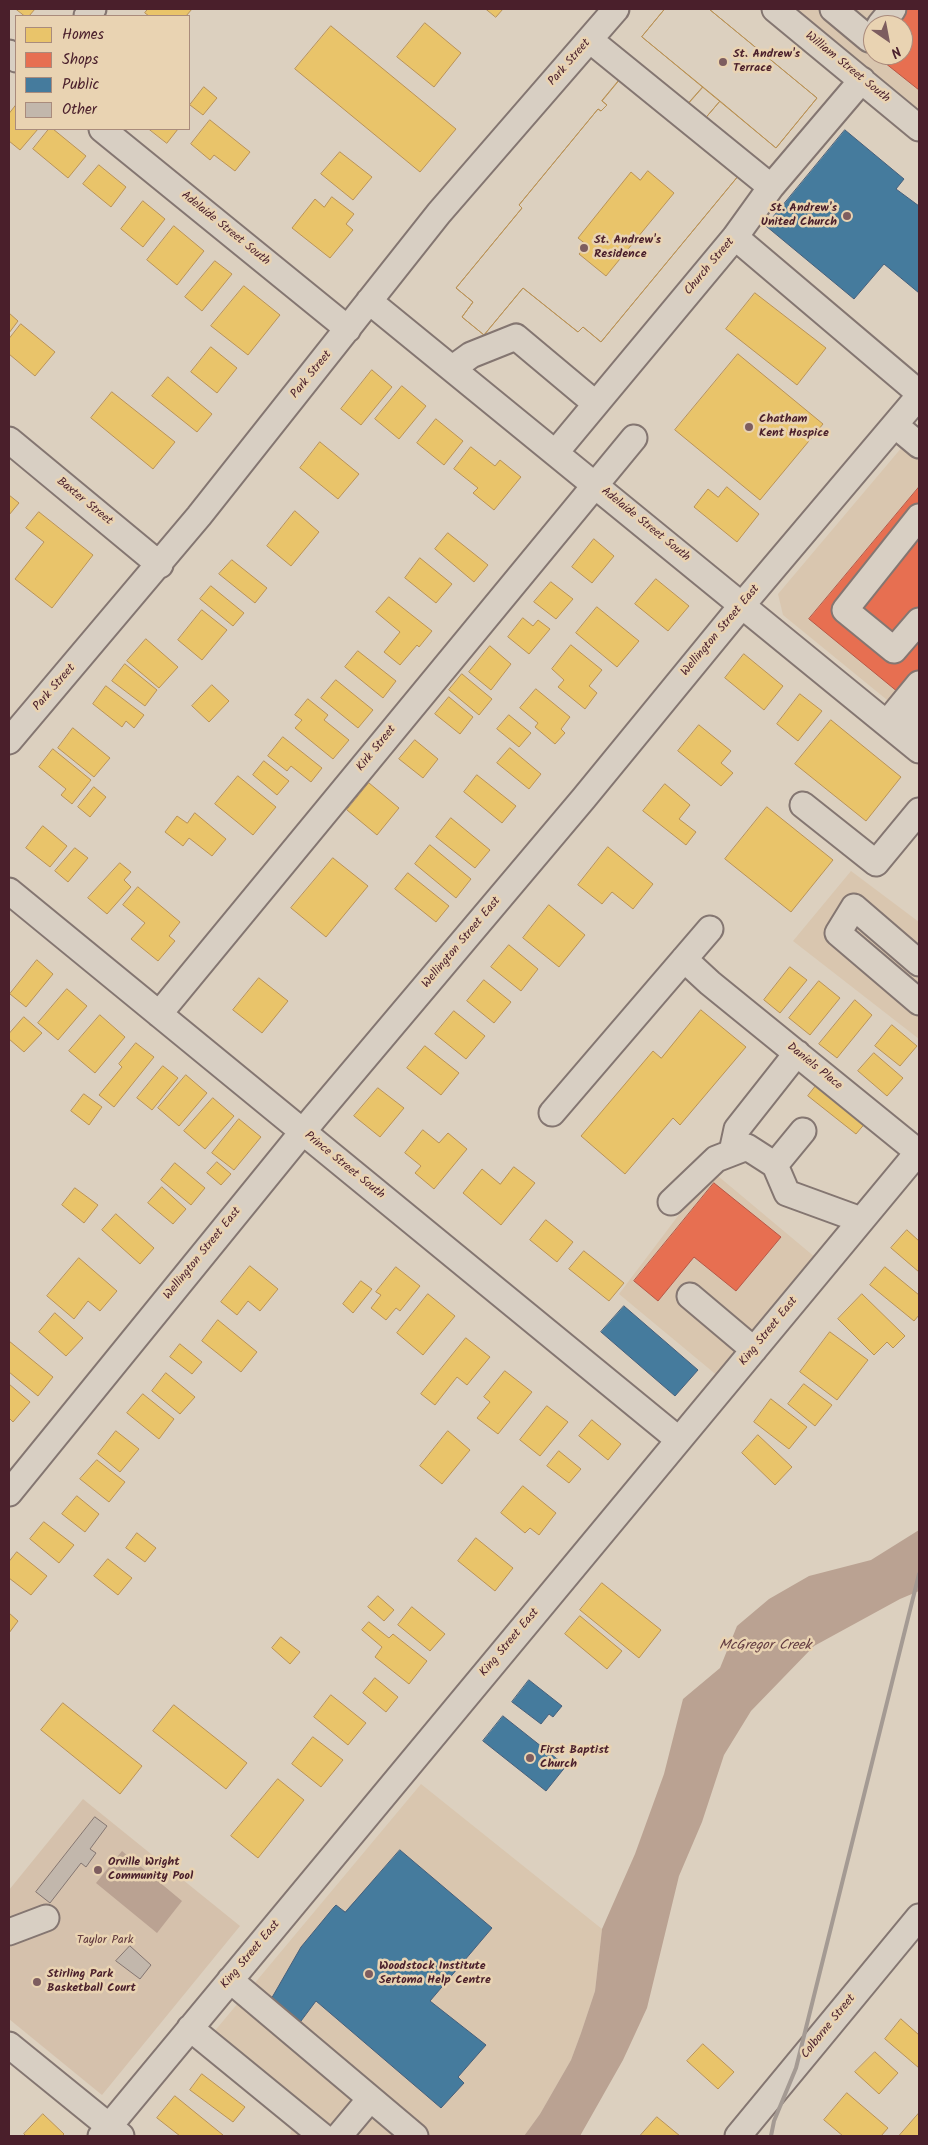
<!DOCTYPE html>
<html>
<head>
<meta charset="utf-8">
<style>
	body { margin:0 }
	#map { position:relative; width:928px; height:2145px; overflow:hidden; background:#dcd0bf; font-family:Kalam,sans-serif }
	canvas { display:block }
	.frame { position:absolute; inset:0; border:10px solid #4a1f2b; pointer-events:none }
	.legend { position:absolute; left:15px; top:15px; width:175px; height:115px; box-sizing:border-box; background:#e9d3b2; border:1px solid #a98b7c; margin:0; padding:6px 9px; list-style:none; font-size:15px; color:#4a1f2b }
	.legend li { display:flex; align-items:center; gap:10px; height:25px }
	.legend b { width:25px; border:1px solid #a98b7c }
	.north { position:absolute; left:863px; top:15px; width:50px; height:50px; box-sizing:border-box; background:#e9d3b2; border:1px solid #a98b7c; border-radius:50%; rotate:147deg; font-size:14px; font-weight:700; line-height:20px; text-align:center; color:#4a1f2b }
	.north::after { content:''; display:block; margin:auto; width:18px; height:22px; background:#7d5d5f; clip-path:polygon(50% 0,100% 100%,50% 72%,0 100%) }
</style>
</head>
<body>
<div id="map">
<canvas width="928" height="2145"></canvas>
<div class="frame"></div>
<ul class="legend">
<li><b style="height:14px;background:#e9c46a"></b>Homes</li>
<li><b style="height:14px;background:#e76f51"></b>Shops</li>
<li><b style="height:14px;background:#457b9d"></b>Public</li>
<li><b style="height:14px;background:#c2b7ac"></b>Other</li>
</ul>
<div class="north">N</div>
</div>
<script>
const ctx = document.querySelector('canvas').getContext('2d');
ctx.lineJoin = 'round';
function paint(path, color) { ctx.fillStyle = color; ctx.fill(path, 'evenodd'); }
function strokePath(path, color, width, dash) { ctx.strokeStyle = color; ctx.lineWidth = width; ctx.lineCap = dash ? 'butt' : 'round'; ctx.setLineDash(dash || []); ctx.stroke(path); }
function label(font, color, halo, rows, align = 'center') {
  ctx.font = font + ' Kalam,sans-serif'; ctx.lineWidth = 5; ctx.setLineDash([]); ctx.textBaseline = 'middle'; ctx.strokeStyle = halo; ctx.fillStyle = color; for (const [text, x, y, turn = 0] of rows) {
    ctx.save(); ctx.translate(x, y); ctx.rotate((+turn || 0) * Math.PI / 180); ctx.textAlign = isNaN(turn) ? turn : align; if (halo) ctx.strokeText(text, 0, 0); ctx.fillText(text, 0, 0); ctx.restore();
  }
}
paint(new Path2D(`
	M 789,9 L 919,9 L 919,117 ZM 873,25 L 903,25 L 903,55 L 873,55 Z
	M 919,427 L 919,726 L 783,615 L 778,594 Z
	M 851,871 L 919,922 L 919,1039 L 793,941 Z
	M 712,1171 L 816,1258 L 719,1377 L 619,1294 Z
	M 421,1784 L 602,1929 L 595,1991 L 581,2033 L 571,2060 L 540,2114 L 524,2136 L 290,2136 L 292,2127 L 198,2051 Z`), '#d9c6af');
paint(new Path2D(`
	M 83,1799 L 240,1926 L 102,2095 L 9,2019 L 9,1890 Z`), '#d5c1ac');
paint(new Path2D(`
	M 919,1530 L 919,1591 L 900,1599 L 814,1646 L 751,1711 L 724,1755 L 702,1822 L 679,1876 L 647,2008 L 623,2060 L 580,2136 L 524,2136 L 540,2114 L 571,2060 L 581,2033 L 595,1991 L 602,1929 L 635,1854 L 664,1774 L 683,1699 L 720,1668 L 737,1626 L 769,1599 L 809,1576 L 871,1560 Z
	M 122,1851 L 182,1901 L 157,1933 L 96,1883 Z`), '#baa292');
const homes = new Path2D(`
	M 16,9 L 35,9 L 29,16 L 25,16 Z
	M 148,9 L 192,9 L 186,16 L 149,16 L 145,13 Z
	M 486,9 L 503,9 L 496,17 Z
	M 665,9 L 709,9 L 817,98 L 776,148 L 720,101 L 691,135 L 739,175 L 601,342 L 583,327 L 578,332 L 523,288 L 484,335 L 462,317 L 473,302 L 456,288 L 522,208 L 519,205 L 598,109 L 601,111 L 607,105 L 602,101 L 621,78 L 673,121 L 703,87 L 642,37 ZM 648,171 L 674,193 L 606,276 L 579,254 L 587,245 L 578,238 L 631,172 L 640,180 Z
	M 665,9 L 709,9 L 817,98 L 776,148 L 642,37 Z
	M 425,23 L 461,53 L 434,87 L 397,57 Z
	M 331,26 L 456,129 L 420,172 L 295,69 Z
	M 621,78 L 739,175 L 601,342 L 583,327 L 578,332 L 523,288 L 484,335 L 462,317 L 473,302 L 456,288 L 522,208 L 519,205 L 598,109 L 601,111 L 607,105 L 602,101 Z
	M 204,87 L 217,98 L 203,115 L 190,105 Z
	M 703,87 L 720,101 L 691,135 L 673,121 Z
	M 16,105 L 16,129 L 38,129 L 20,150 L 9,141 L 9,114 Z
	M 210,120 L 250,152 L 235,171 L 214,155 L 210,160 L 191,144 Z
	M 49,129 L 53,129 L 86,156 L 68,178 L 33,149 Z
	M 149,129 L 178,129 L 167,143 Z
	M 340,152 L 372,177 L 353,200 L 321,174 Z
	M 99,165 L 126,187 L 111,207 L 83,184 Z
	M 332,197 L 354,214 L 346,224 L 353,230 L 330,258 L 292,228 L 315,199 L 324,207 Z
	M 143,201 L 165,219 L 143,247 L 121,229 Z
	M 174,226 L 204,251 L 177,285 L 147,260 Z
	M 215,261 L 232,274 L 202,311 L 185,297 Z
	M 244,286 L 280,315 L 248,355 L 211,326 Z
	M 755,293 L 826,348 L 797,385 L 726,329 Z
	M 9,313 L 18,321 L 9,333 Z
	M 21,324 L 55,352 L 35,376 L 9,354 L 9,339 Z
	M 211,347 L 237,368 L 217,393 L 191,372 Z
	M 738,354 L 823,424 L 760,500 L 675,430 Z
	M 372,370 L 392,387 L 361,425 L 341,409 Z
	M 168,377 L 212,414 L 197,432 L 152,396 Z
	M 402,386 L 426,406 L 399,439 L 375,419 Z
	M 112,392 L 175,442 L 153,469 L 91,418 Z
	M 436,419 L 463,441 L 444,465 L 417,443 Z
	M 320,442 L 359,474 L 338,499 L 300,468 Z
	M 471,447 L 495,466 L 500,460 L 521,477 L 494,510 L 473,493 L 478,488 L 454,469 Z
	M 727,487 L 759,514 L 737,542 L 694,507 L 708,489 L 718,497 Z
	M 9,495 L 19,503 L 9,515 Z
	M 295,511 L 319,532 L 291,566 L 267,546 Z
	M 39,512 L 93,555 L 52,608 L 15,579 L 44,542 L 26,528 Z
	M 448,533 L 488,565 L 474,582 L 435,549 Z
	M 594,539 L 614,556 L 592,583 L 572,567 Z
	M 420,558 L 452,584 L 436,603 L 405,578 Z
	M 232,560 L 267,588 L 255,603 L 219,574 Z
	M 656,579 L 689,606 L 668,631 L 635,604 Z
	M 551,582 L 573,599 L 556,619 L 534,602 Z
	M 211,586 L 244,613 L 233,626 L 200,599 Z
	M 389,597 L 432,631 L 419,647 L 417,645 L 400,665 L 384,652 L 400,632 L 376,612 Z
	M 597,607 L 639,641 L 617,667 L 576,633 Z
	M 202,610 L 227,630 L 202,660 L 178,640 Z
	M 523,618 L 533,626 L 538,620 L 550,629 L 529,654 L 508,637 Z
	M 146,639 L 178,667 L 159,688 L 127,661 Z
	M 571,645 L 602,670 L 589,686 L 597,693 L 585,709 L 558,687 L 564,680 L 552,669 Z
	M 490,646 L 511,664 L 491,690 L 469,672 Z
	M 358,651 L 396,681 L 383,698 L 345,667 Z
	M 744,654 L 783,686 L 764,710 L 725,678 Z
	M 125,664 L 157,690 L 145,706 L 112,681 Z
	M 462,674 L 492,699 L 479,715 L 449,690 Z
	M 336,680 L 373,710 L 358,728 L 321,698 Z
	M 212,685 L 229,701 L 209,722 L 192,706 Z
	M 106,686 L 144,715 L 134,728 L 126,721 L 122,727 L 93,704 Z
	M 536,689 L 570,717 L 561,729 L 565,733 L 555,744 L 535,727 L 538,723 L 520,708 Z
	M 800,694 L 822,711 L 798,741 L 777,724 Z
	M 449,697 L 473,717 L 460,734 L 435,714 Z
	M 308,699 L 328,715 L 324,720 L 349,740 L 333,759 L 295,728 L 302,720 L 295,715 Z
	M 509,715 L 531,733 L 519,747 L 497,729 Z
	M 831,720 L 901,777 L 866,821 L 795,764 Z
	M 699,725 L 731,751 L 721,763 L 733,773 L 721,786 L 678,751 Z
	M 73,728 L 110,758 L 94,777 L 58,748 Z
	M 283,737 L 322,768 L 311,782 L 291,766 L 287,771 L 268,756 Z
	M 415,740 L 438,759 L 423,778 L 399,759 Z
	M 510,748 L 541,774 L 529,789 L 497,763 Z
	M 53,749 L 91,780 L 72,804 L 61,795 L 66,789 L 39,767 Z
	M 264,761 L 289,781 L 277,795 L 253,775 Z
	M 477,775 L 516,806 L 502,823 L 464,792 Z
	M 238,776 L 276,807 L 253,835 L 215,804 Z
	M 369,783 L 399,808 L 377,835 L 347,810 Z
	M 665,784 L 690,805 L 679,819 L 696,832 L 686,845 L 643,811 Z
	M 94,787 L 106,797 L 90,817 L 78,807 Z
	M 767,807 L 833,860 L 791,912 L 725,859 Z
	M 195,813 L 226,839 L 212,856 L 189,838 L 183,846 L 165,832 L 177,816 L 187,823 Z
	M 451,818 L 490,850 L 475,868 L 436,837 Z
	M 43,826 L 67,846 L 50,867 L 26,848 Z
	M 430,845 L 471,879 L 456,898 L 415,864 Z
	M 608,847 L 653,884 L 633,909 L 612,892 L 602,904 L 578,885 Z
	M 75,848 L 88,858 L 68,882 L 55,871 Z
	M 333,858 L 368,886 L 326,937 L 291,908 Z
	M 120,863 L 131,872 L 124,880 L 131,887 L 107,914 L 88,898 Z
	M 408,873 L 449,906 L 436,922 L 395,889 Z
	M 138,887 L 180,922 L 169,936 L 175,941 L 158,961 L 131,939 L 145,923 L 123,905 Z
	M 549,905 L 585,935 L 559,967 L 523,938 Z
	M 509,945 L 538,969 L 521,991 L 491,967 Z
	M 37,960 L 53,974 L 26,1007 L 10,994 Z
	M 790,967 L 807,980 L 780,1013 L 764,1000 Z
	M 259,978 L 288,1001 L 262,1033 L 233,1010 Z
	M 484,980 L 511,1002 L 494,1023 L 467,1001 Z
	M 819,981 L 840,998 L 810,1035 L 789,1018 Z
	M 67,989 L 87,1006 L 58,1040 L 38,1023 Z
	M 855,1000 L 872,1015 L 837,1058 L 819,1044 Z
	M 701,1010 L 746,1047 L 680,1125 L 673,1118 L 625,1174 L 581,1136 L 653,1051 L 661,1058 Z
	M 454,1011 L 485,1036 L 466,1059 L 435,1034 Z
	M 100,1015 L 125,1037 L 95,1073 L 69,1051 Z
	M 24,1017 L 42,1033 L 24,1052 L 9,1039 L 9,1034 Z
	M 892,1025 L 917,1046 L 900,1066 L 875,1046 Z
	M 136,1043 L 154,1057 L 114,1107 L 99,1095 L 122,1067 L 119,1064 Z
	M 425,1046 L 459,1073 L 441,1095 L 407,1068 Z
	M 874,1053 L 903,1078 L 887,1096 L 858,1071 Z
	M 163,1066 L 178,1078 L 152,1110 L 137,1098 Z
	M 186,1075 L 207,1093 L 179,1126 L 158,1108 Z
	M 819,1082 L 867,1121 L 856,1134 L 808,1096 Z
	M 378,1088 L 404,1108 L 380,1137 L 354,1116 Z
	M 84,1094 L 102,1107 L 89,1125 L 71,1111 Z
	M 213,1098 L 234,1116 L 205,1149 L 184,1131 Z
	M 239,1119 L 261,1137 L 234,1170 L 212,1153 Z
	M 423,1130 L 439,1143 L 448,1133 L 467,1149 L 434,1189 L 415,1173 L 421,1166 L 405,1153 Z
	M 217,1162 L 231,1174 L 221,1185 L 207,1173 Z
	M 175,1163 L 205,1188 L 191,1205 L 161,1180 Z
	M 514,1167 L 535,1183 L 501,1225 L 463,1193 L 482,1169 L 500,1184 Z
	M 162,1187 L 186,1209 L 173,1224 L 148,1203 Z
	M 75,1188 L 98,1205 L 84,1223 L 62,1205 Z
	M 116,1214 L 154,1248 L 140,1264 L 102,1230 Z
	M 546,1220 L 573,1242 L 557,1262 L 530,1240 Z
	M 907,1230 L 919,1241 L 919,1272 L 891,1248 Z
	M 584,1251 L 624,1283 L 609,1301 L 569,1269 Z
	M 79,1258 L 117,1291 L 100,1311 L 88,1301 L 74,1319 L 47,1296 Z
	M 250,1266 L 278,1289 L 260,1311 L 248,1301 L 237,1315 L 221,1302 Z
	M 396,1267 L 420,1286 L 400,1311 L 396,1308 L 386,1320 L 371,1308 L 381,1295 L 376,1292 Z
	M 885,1267 L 919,1295 L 919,1315 L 914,1321 L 870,1285 Z
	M 361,1281 L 372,1289 L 353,1313 L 343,1304 Z
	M 428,1294 L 455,1316 L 423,1355 L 397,1333 Z
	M 862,1294 L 905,1336 L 893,1348 L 887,1342 L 874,1355 L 838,1319 Z
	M 55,1313 L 83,1338 L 66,1356 L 39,1332 Z
	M 218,1320 L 257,1352 L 241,1372 L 202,1341 Z
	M 830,1332 L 868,1360 L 837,1400 L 800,1372 Z
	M 466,1338 L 490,1357 L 467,1385 L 457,1377 L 435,1405 L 421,1394 Z
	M 9,1341 L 53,1377 L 38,1396 L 9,1372 Z
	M 180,1344 L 202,1362 L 192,1374 L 170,1357 Z
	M 505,1371 L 532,1392 L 498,1434 L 477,1418 L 490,1402 L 484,1397 Z
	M 166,1373 L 195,1397 L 180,1414 L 152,1391 Z
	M 9,1384 L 30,1402 L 13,1422 L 9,1418 Z
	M 804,1384 L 832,1405 L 815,1426 L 788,1404 Z
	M 143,1394 L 174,1419 L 159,1439 L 127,1413 Z
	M 771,1399 L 807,1427 L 789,1449 L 754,1422 Z
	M 547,1406 L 568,1422 L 540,1456 L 520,1440 Z
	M 592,1420 L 621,1444 L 608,1460 L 579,1436 Z
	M 116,1431 L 139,1449 L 120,1472 L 98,1454 Z
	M 448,1431 L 470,1450 L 442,1484 L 420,1466 Z
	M 758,1435 L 792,1467 L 775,1485 L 742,1453 Z
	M 559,1451 L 581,1469 L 569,1483 L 547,1466 Z
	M 97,1460 L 125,1482 L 109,1502 L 80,1479 Z
	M 523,1486 L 556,1513 L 539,1535 L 530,1528 L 525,1533 L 501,1513 Z
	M 77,1496 L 99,1514 L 85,1532 L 62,1514 Z
	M 44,1522 L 74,1545 L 59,1563 L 30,1539 Z
	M 137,1533 L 156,1548 L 145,1562 L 126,1548 Z
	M 476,1538 L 513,1568 L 495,1591 L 458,1561 Z
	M 17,1552 L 47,1576 L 31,1595 L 9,1578 L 9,1562 Z
	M 108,1559 L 132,1578 L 118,1595 L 94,1576 Z
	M 602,1583 L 661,1630 L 639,1658 L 580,1610 Z
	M 378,1596 L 394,1610 L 384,1621 L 368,1607 Z
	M 412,1607 L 445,1634 L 430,1651 L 398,1625 Z
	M 9,1613 L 18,1621 L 9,1633 Z
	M 580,1616 L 622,1651 L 607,1669 L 565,1634 Z
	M 369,1622 L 389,1638 L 393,1634 L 427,1661 L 409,1684 L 375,1657 L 382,1647 L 362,1630 Z
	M 281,1637 L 300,1652 L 290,1664 L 272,1648 Z
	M 375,1678 L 398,1697 L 386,1712 L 363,1693 Z
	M 331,1695 L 366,1723 L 348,1745 L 314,1717 Z
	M 63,1703 L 142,1766 L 120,1794 L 41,1730 Z
	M 174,1705 L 247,1763 L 226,1789 L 153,1731 Z
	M 313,1737 L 343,1760 L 321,1787 L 292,1764 Z
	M 278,1779 L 304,1800 L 258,1858 L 231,1836 Z
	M 901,2019 L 919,2035 L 919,2068 L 885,2039 Z
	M 703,2044 L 734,2072 L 718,2089 L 687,2061 Z
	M 875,2052 L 898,2073 L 879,2094 L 855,2072 Z
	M 202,2074 L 245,2107 L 233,2122 L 190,2090 Z
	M 847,2093 L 888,2128 L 881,2136 L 843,2136 L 824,2120 Z
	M 175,2096 L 223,2135 L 222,2136 L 180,2136 L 157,2118 Z
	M 919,2113 L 919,2136 L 899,2136 Z
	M 43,2114 L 64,2134 L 62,2136 L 26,2136 L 24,2134 Z
	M 657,2117 L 680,2136 L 640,2136 Z`);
paint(homes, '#e9c46a');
strokePath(homes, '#b99257', 1);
const shops = new Path2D(`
	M 900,9 L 919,9 L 919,90 L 875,55 L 903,55 L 903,25 L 886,25 Z
	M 919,487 L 919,678 L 904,697 L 809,619 Z
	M 714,1183 L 781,1237 L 736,1291 L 694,1257 L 658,1301 L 634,1281 Z`);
paint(shops, '#e76f51');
strokePath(shops, '#b85746', 1);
const public = new Path2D(`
	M 845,130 L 904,179 L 896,189 L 919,206 L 919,293 L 884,264 L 854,299 L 766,226 Z
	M 624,1306 L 698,1370 L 675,1396 L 601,1332 Z
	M 529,1680 L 562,1706 L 553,1717 L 549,1714 L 541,1724 L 512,1702 Z
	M 503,1716 L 566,1766 L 546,1791 L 483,1741 Z
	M 400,1850 L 492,1928 L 430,2001 L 486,2045 L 458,2077 L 464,2083 L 441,2108 L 316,2001 L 298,2025 L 270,2001 L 301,1947 L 334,1907 L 336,1905 L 345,1912 Z`);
paint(public, '#457b9d');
strokePath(public, '#465f7b', 1);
const building = new Path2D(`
	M 95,1817 L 107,1826 L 90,1849 L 96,1853 L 86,1867 L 81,1863 L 50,1903 L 36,1892 Z
	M 130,1946 L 151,1965 L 140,1979 L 116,1961 Z`);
paint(building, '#c2b7ac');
strokePath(building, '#847671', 1);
const minor = new Path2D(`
	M 775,9 L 919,128
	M 833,9 L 869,39
	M 87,16 L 93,9
	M 880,25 L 893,9
	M 590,40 L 771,187
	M 9,53 L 16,59
	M 102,129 L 348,329
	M 735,237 L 919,393
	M 369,301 L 919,750
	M 453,368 L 471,355 L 516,337 L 596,404
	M 895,425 L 919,445
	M 9,440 L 160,565
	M 556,452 L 735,237 L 771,187 L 862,80
	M 919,517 L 845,610 L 894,650 L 919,621
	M 887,723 L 919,684
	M 903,736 L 919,715
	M 9,741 L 199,516 L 439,213 L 616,9
	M 803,805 L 876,863 L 919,811
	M 9,891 L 679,1440
	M 684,959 L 710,983 L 918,1152
	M 919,963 L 854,907 L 838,933 L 919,1002
	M 159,1014 L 634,438
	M 552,1113 L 710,929
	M 803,1131 L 775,1165 L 787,1193 L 861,1220
	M 732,1152 L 737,1129 L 797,1053
	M 671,1202 L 716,1159 L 747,1147 L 775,1165
	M 690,1296 L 754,1350
	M 9,1493 L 314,1118 L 584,798 L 743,604 L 919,396
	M 9,1932 L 46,1918
	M 230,1980 L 415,2136
	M 190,2028 L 322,2136
	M 9,2045 L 121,2136
	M 101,2136 L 919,1151
	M 339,2136 L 370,2099
	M 738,2136 L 919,1917`);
strokePath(minor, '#847671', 29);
strokePath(minor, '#d8cfc3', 25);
strokePath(new Path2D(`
	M 771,2136 L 774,2121 L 796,2068 L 919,1574`), '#a49a93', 4);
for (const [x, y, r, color] of [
	[723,62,5,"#7d5d5f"],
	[847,216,5,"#7d5d5f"],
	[584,248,5,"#7d5d5f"],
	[749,427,5,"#7d5d5f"],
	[530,1758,5,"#7d5d5f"],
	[98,1870,5,"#7d5d5f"],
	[369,1974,5,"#7d5d5f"],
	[37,1982,5,"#7d5d5f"]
]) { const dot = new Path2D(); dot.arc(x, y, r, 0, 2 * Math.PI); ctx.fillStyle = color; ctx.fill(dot); strokePath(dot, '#e9d3b2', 2); }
label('bold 12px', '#4a1f2b', '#e9d3b2', [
	["St. Andrew's",733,55],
	["Terrace",733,69],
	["St. Andrew's",837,209,"right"],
	["United Church",837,223,"right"],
	["St. Andrew's",594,241],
	["Residence",594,255],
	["Chatham",759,420],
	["Kent Hospice",759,434],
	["First Baptist",540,1751],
	["Church",540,1765],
	["Orville Wright",108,1863],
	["Community Pool",108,1877],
	["Woodstock Institute",379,1967],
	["Sertoma Help Centre",379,1981],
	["Stirling Park",47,1975],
	["Basketball Court",47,1989]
], 'left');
label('12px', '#4a1f2b', '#e9d3b2', [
	["Park Street",570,63,-49],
	["William Street South",847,68,39],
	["Adelaide Street South",225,229,39],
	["Church Street",710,267,-50],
	["Park Street",312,375,-51],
	["Baxter Street",84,502,39],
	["Adelaide Street South",645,525,39],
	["Wellington Street East",721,631,-50],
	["Park Street",55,688,-49],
	["Kirk Street",377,749,-51],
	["Wellington Street East",462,943,-50],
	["Daniels Place",814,1067,39],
	["Prince Street South",344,1166,39],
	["Wellington Street East",203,1254,-51],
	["King Street East",769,1332,-51],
	["King Street East",510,1643,-50],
	["King Street East",251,1955,-50],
	["Colborne Street",829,2027,-51]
]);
label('12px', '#5e363c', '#e9d3b2', [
	["Taylor Park",105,1941]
]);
label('italic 14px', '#623b40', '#e9d3b2', [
	["McGregor Creek",765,1647]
]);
</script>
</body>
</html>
